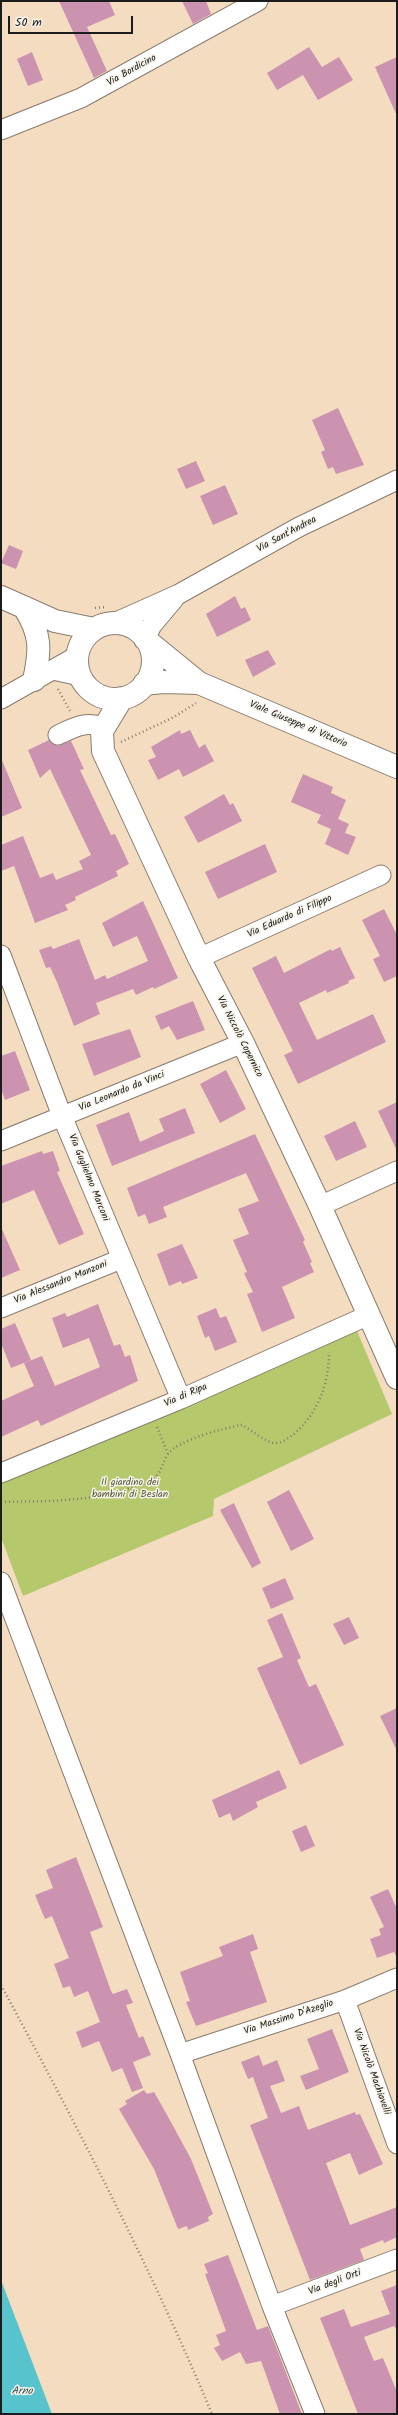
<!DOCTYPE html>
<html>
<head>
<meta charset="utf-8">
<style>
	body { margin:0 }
	#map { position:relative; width:398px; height:2415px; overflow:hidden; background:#f4dcc1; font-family:Kalam,sans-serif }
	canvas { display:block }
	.frame { position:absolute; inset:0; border:2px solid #1c1c1c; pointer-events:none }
	.scale { position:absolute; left:8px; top:16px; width:125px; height:18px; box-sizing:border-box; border:2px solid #1c1c1c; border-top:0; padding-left:5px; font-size:12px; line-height:14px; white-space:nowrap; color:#1c1c1c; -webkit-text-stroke:3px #f7f3e8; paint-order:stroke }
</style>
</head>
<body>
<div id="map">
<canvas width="398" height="2415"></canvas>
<div class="frame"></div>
<div class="scale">50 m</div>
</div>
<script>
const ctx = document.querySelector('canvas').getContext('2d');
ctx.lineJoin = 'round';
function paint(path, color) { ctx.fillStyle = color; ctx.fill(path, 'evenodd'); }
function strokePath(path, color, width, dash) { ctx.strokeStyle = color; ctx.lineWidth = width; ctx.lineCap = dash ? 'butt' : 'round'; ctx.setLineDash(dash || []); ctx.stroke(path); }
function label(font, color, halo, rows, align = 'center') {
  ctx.font = font + ' Kalam,sans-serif'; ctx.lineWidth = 3; ctx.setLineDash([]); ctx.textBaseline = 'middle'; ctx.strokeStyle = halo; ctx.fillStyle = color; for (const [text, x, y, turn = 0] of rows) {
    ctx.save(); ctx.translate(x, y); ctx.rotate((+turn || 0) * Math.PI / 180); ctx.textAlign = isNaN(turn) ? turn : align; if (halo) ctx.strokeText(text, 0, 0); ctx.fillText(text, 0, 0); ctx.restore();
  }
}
paint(new Path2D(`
	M 357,1331 L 392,1414 L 214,1499 L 213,1516 L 23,1596 L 1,1537 L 1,1481 Z`), '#b5c86b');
paint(new Path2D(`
	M 1,2280 L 52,2414 L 1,2414 Z`), '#56c3cd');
paint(new Path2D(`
	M 59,1 L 109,1 L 115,15 L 87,27 L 107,71 L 94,78 Z
	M 182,1 L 206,1 L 211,14 L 193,24 Z
	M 309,47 L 322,67 L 339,57 L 353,80 L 318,100 L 303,75 L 277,90 L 267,73 Z
	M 32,52 L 43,80 L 28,86 L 17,59 Z
	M 397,57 L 397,116 L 375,67 Z
	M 338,408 L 364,465 L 336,474 L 333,467 L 328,469 L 321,452 L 325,450 L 312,420 Z
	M 196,461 L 205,481 L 186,489 L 177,469 Z
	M 225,485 L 238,514 L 213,525 L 200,496 Z
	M 9,545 L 23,551 L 16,569 L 1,563 Z
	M 235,596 L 241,609 L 245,607 L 251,620 L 217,637 L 206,614 Z
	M 268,650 L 276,664 L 253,677 L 245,660 Z
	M 180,730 L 181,734 L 190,730 L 199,748 L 205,744 L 214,761 L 183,777 L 179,769 L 158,780 L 148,760 L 156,757 L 151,747 Z
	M 49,740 L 58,746 L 71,741 L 84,769 L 80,770 L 111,835 L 115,834 L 129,864 L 116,871 L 118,876 L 75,897 L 76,900 L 65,905 L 68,910 L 35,923 L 14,866 L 1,871 L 1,845 L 23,836 L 40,878 L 53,873 L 56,880 L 83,869 L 79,861 L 91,855 L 50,769 L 40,778 L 28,750 Z
	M 1,758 L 22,808 L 1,817 Z
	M 303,774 L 333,787 L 331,793 L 346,800 L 338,819 L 349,824 L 345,833 L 356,837 L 348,855 L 325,844 L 331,829 L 317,823 L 321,815 L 291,802 Z
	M 224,794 L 230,805 L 233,803 L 242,821 L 198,843 L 184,817 Z
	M 265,844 L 277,872 L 218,899 L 205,872 Z
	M 143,901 L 178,978 L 154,989 L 153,987 L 136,995 L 133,989 L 96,1003 L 100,1014 L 74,1026 L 57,982 L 50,967 L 46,968 L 39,950 L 51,946 L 53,949 L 79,939 L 95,980 L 105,975 L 107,979 L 148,961 L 137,936 L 113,947 L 102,923 Z
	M 384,909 L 397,935 L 397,976 L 384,982 L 373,959 L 380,956 L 362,920 Z
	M 340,947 L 355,978 L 348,981 L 349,983 L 327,993 L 326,990 L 299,1003 L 317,1040 L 373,1014 L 386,1042 L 298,1084 L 284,1055 L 293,1051 L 252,968 L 276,956 L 284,973 L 331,949 L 332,951 Z
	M 193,1001 L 205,1030 L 177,1040 L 169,1026 L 161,1030 L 155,1016 Z
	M 130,1029 L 141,1057 L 94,1076 L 82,1044 Z
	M 15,1051 L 30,1090 L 5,1100 L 1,1088 L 1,1056 Z
	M 226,1070 L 246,1109 L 220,1123 L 200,1084 Z
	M 397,1102 L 397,1151 L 378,1111 Z
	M 185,1108 L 195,1133 L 112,1166 L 96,1125 L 129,1112 L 140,1142 L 164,1131 L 159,1119 Z
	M 355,1121 L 367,1147 L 336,1161 L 324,1136 Z
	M 255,1134 L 305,1240 L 303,1242 L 312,1262 L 310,1263 L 314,1272 L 282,1287 L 295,1318 L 262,1332 L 247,1294 L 253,1292 L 244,1273 L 247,1272 L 233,1240 L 249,1234 L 238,1209 L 259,1201 L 246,1173 L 163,1207 L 167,1217 L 149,1224 L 145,1214 L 138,1217 L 127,1188 Z
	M 42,1151 L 43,1154 L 53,1151 L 60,1171 L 57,1172 L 84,1234 L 59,1245 L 34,1190 L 1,1204 L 1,1166 Z
	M 1,1227 L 20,1270 L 1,1278 Z
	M 182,1244 L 198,1278 L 182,1284 L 181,1281 L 169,1286 L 157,1254 Z
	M 98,1304 L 114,1346 L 120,1344 L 125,1357 L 130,1355 L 138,1381 L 41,1426 L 38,1420 L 1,1437 L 1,1401 L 34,1386 L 24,1363 L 42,1356 L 55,1386 L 100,1367 L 89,1338 L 63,1348 L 52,1318 L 65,1313 L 67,1317 Z
	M 216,1308 L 220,1318 L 226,1316 L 237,1342 L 215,1351 L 209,1336 L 205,1338 L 197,1316 Z
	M 15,1323 L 31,1360 L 11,1368 L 1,1343 L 1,1329 Z
	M 289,1490 L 314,1539 L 291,1551 L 267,1502 Z
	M 234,1503 L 261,1563 L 252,1568 L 220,1510 Z
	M 285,1578 L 294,1599 L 271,1609 L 262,1588 Z
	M 282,1613 L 301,1658 L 297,1660 L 309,1687 L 316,1684 L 344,1745 L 300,1765 L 257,1668 L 283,1657 L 267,1620 Z
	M 349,1617 L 359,1638 L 344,1645 L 333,1624 Z
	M 397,1708 L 397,1751 L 380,1716 Z
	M 279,1770 L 287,1788 L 256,1802 L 258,1807 L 233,1821 L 230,1813 L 219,1818 L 212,1800 Z
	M 306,1825 L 315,1846 L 301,1852 L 292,1831 Z
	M 76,1857 L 103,1927 L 90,1932 L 111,1991 L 113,1994 L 127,1989 L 133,2003 L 126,2005 L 139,2038 L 143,2036 L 151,2055 L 133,2062 L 143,2088 L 132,2092 L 122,2068 L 112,2072 L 99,2041 L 82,2048 L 76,2032 L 100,2022 L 88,1991 L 74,1997 L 70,1986 L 63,1988 L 54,1964 L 69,1958 L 52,1916 L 45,1919 L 35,1895 L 53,1888 L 46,1870 Z
	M 388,1889 L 397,1909 L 397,1958 L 394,1952 L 377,1958 L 370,1939 L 381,1935 L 379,1929 L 384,1927 L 370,1897 Z
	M 253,1934 L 258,1949 L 250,1952 L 267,2002 L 196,2026 L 186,2002 L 190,2001 L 180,1972 L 223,1956 L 219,1947 Z
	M 332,2029 L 349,2072 L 306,2090 L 300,2076 L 319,2069 L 307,2039 Z
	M 259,2055 L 263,2066 L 277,2060 L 285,2081 L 270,2086 L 281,2113 L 299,2106 L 308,2130 L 355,2112 L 356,2115 L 360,2114 L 383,2164 L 359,2175 L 350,2153 L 326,2163 L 350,2225 L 397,2207 L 397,2237 L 384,2243 L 383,2240 L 360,2249 L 364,2260 L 310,2280 L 250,2125 L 268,2118 L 253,2077 L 248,2079 L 241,2062 Z
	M 144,2090 L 147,2094 L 154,2092 L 166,2113 L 191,2159 L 213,2214 L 208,2217 L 209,2221 L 188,2230 L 187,2226 L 178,2229 L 154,2169 L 119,2109 L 127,2104 L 125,2101 Z
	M 228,2255 L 257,2330 L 268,2326 L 302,2414 L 280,2414 L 261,2361 L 246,2364 L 240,2352 L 222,2361 L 214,2348 L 220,2345 L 216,2335 L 226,2331 L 205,2274 L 208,2273 L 204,2264 Z
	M 397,2285 L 397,2330 L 394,2326 L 364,2337 L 374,2361 L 383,2358 L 397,2392 L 397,2414 L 358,2414 L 320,2318 L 344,2309 L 351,2327 L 390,2314 L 381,2291 Z`), '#cc93b0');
const minor = new Path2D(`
	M 1,130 L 81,98 L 258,1
	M 114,623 L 179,594 L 299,527 L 397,480
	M 145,639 L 152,625 L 174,599
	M 53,670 L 80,676
	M 1,699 L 77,656
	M 58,735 C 75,727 85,721 103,727
	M 1,955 L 62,1116 L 181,1399
	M 199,958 L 381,875
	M 1,1141 L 243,1043
	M 320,1206 L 397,1171
	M 1,1308 L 121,1259
	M 1,1473 L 181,1399 L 369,1315
	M 1,1582 L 180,2054 L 272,2306 L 315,2414
	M 345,2000 L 397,2144
	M 180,2054 L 345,2000 L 397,1978
	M 272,2306 L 397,2259`);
const major = new Path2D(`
	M 1,597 L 55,621 L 94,629
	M 24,607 C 41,634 41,649 34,680
	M77 661a38 38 0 1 1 76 0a38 38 0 1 1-76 0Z
	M 145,639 L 199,683 L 397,767
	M 144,684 L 163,682 L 199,683
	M 122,698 L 102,731 L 103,751 L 199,958 L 243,1043 L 320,1206 L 397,1378`);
strokePath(minor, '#887c6e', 21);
strokePath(major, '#887c6e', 24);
strokePath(new Path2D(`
	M 95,608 L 106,607
	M 58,689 L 70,711
	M 121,742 L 174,717 L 196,703
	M 157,1427 L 168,1454
	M 1,1502 C 45,1501 88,1502 130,1488 C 136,1485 144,1484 150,1481 C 163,1473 161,1464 168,1454 C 178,1440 224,1428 241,1425 C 251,1429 266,1443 275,1443 C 283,1443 288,1438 294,1434 C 318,1413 329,1384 329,1352
	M 1,1985 C 77,2126 150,2266 212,2414`), '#887c6e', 2.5, [1, 3]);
strokePath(minor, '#fff', 19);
strokePath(major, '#fff', 22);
label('10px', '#1c1c1c', '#f7f3e8', [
	["Via Bordicino",132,71,-29],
	["Via Sant'Andrea",287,535,-28],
	["Viale Giuseppe di Vittorio",298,725,23],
	["Via Eduardo di Filippo",290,917,-24],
	["Via Niccolò Copernico",239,1037,63],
	["Via Leonardo da Vinci",122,1092,-22],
	["Via Guglielmo Marconi",88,1178,68],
	["Via Alessandro Manzoni",61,1283,-22],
	["Via di Ripa",186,1396,-23],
	["Via Massimo D'Azeglio",289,2018,-18],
	["Via Nicolò Machiavelli",371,2072,70],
	["Via degli Orti",335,2283,-21]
]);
label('10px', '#525838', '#f7f3e8', [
	["Il giardino dei",130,1483],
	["bambini di Beslan",130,1495]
]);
label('italic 11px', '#30565a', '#f7f3e8', [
	["Arno",22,2392]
]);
</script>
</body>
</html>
